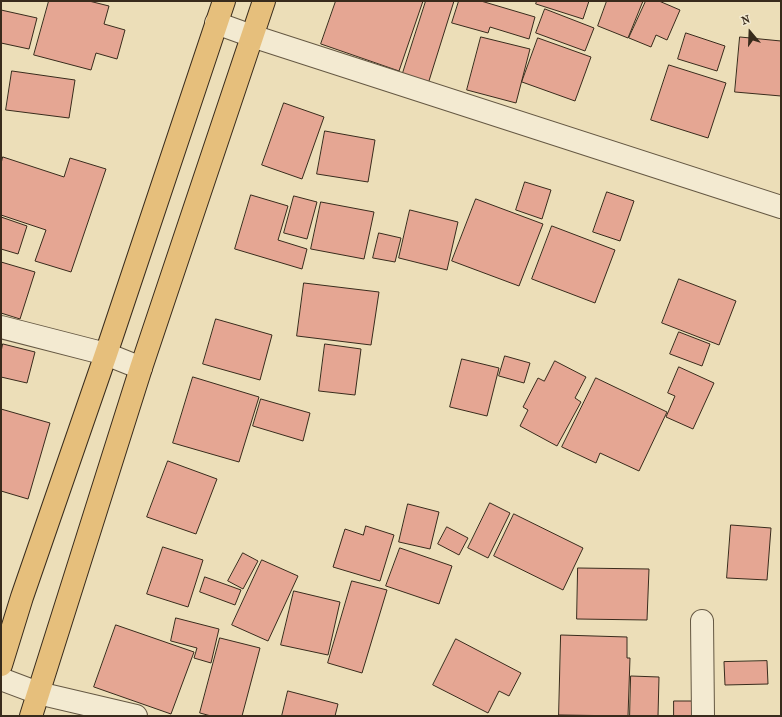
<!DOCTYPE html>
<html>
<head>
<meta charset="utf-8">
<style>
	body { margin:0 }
	#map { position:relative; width:782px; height:717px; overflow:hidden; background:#ecdeb8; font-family:"IM FELL French Canon",serif }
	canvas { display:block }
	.frame { position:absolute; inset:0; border:2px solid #382b1c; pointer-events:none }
	.north { position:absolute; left:730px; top:12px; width:40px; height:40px; -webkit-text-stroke:3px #f3ead1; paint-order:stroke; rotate:341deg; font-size:11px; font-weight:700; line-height:16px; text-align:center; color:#382b1c }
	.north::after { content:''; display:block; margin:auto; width:14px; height:18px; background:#382b1c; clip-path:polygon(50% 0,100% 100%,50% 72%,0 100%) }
</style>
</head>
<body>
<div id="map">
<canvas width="782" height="717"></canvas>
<div class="frame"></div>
<div class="north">N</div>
</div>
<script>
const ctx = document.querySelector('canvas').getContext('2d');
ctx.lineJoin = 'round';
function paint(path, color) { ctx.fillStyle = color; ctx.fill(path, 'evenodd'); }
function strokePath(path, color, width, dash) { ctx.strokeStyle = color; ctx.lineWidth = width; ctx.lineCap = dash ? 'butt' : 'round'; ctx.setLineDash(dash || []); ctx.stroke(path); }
const building = new Path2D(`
	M 49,1 L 89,1 L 109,6 L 104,24 L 125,30 L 117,59 L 96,53 L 91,70 L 34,55 Z
	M 336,1 L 423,1 L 399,71 L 321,44 Z
	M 426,1 L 454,1 L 428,84 L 402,76 Z
	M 459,1 L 481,1 L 535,17 L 529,39 L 490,27 L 488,33 L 452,23 Z
	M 537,1 L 589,1 L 583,19 L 536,4 Z
	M 607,1 L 643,1 L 628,38 L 598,26 Z
	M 646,1 L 659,1 L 680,10 L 667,40 L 656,35 L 651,47 L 629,38 Z
	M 545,9 L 594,28 L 585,51 L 536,33 Z
	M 1,10 L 37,18 L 29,49 L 1,43 Z
	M 686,33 L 725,46 L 717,71 L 678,59 Z
	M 481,37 L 530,49 L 516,103 L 467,90 Z
	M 740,37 L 781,41 L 781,96 L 735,92 Z
	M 538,38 L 591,57 L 575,101 L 522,82 Z
	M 669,65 L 726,83 L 708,138 L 651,120 Z
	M 12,71 L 75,80 L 69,118 L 6,110 Z
	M 284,103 L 324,117 L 302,179 L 262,165 Z
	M 325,131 L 375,140 L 368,182 L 317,174 Z
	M 3,157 L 64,177 L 70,158 L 106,169 L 71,272 L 35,261 L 46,230 L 1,215 L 1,164 Z
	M 525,182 L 551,190 L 542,219 L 516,210 Z
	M 607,192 L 634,201 L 620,241 L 593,232 Z
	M 251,195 L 288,206 L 278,240 L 307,249 L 302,269 L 235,249 Z
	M 294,196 L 317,202 L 307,239 L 284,233 Z
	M 476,199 L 543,224 L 519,286 L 452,261 Z
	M 321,202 L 374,212 L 364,259 L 311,249 Z
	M 410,210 L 458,222 L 447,270 L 399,258 Z
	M 1,217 L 27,226 L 18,254 L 1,249 Z
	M 552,226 L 615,250 L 595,303 L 532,279 Z
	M 379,233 L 401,238 L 395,262 L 373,258 Z
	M 1,262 L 35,272 L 20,319 L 1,313 Z
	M 679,279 L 736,301 L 719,345 L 662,323 Z
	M 304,283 L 379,292 L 371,345 L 297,336 Z
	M 216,319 L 272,335 L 260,380 L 203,364 Z
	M 679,332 L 710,344 L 702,366 L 670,354 Z
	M 3,344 L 35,352 L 27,383 L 1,377 L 1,352 Z
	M 325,344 L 361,349 L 355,395 L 319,391 Z
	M 505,356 L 530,363 L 524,383 L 499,376 Z
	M 462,359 L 499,368 L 487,416 L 450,407 Z
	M 555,361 L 586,377 L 575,398 L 581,402 L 557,446 L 520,426 L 528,410 L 523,407 L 538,378 L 544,381 Z
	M 679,367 L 714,383 L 693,429 L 666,417 L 675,396 L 668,393 Z
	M 193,377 L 259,397 L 239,462 L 173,443 Z
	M 596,378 L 667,412 L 639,471 L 600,453 L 596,463 L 562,447 Z
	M 261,399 L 310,413 L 303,441 L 253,426 Z
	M 1,409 L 50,423 L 28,499 L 1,491 Z
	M 168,461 L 217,479 L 196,534 L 147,517 Z
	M 490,503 L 510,513 L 488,558 L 468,548 Z
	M 408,504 L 439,512 L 430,549 L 399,542 Z
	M 514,514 L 583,548 L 563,590 L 494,556 Z
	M 731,525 L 771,528 L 767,580 L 727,578 Z
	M 366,526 L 394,535 L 380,581 L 333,567 L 345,529 L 363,535 Z
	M 447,527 L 468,538 L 459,555 L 438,544 Z
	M 163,547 L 203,560 L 188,607 L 147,594 Z
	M 400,548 L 452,566 L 439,604 L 386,586 Z
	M 243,553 L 258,561 L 243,589 L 228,581 Z
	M 262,560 L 298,576 L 268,641 L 232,625 Z
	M 578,568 L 649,569 L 647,620 L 577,619 Z
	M 205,577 L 241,590 L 235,605 L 200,592 Z
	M 352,581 L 387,590 L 362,673 L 328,663 Z
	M 294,591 L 340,602 L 328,655 L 281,645 Z
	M 176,618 L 219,629 L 211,663 L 194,658 L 197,648 L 171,641 Z
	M 116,625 L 194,652 L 171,714 L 94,687 Z
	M 561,635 L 627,637 L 627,658 L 630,658 L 628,716 L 559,715 Z
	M 220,638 L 260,648 L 242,716 L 211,716 L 200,713 Z
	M 456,639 L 521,673 L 509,696 L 499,691 L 488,713 L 433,685 Z
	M 767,661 L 768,684 L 725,685 L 724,662 Z
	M 631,676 L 659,677 L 658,716 L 630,716 Z
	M 288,691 L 338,704 L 335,716 L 282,716 Z
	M 674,701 L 699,701 L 699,716 L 674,716 Z`);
paint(building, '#e5a693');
strokePath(building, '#382b1c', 1);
const minor = new Path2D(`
	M 216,23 L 252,36 L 781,207
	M 1,327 L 106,354 L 141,368
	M 702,621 L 703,716
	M 1,679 L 38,693 L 136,716`);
const major = new Path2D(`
	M 1,665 L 22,597 L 106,354 L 224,1
	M 31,716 L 141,368 L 264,1`);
strokePath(minor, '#655843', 24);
strokePath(major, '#382b1c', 24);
strokePath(minor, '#f3ead1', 22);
strokePath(major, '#e6bf7c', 22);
</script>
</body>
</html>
